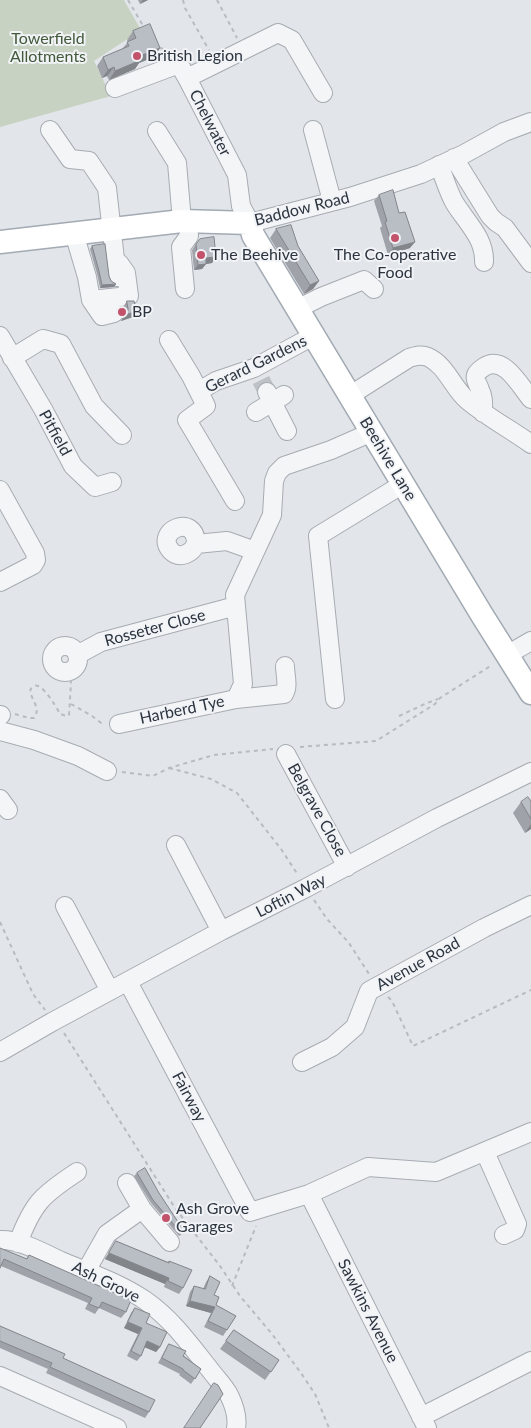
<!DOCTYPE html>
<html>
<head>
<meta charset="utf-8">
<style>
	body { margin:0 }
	canvas { display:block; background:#e2e5e9 }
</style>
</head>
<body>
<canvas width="531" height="1428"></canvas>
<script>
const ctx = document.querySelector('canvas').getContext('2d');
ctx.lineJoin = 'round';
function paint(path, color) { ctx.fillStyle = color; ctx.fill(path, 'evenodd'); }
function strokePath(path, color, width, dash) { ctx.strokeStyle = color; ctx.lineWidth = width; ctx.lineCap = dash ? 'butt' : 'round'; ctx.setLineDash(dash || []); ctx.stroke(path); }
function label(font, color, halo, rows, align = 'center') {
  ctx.font = font + ' Lato,sans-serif'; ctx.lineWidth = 4; ctx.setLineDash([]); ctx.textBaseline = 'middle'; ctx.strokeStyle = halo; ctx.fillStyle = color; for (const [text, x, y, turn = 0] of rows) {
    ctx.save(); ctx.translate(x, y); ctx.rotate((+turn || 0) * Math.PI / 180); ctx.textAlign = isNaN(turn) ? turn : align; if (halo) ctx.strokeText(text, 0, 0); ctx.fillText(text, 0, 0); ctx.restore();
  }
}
paint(new Path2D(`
	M 0,0 L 124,0 L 141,30 L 94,61 L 111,96 L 0,127 Z`), '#c8d2c3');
strokePath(new Path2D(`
	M 261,380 L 267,392`), '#bdc2c7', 18, [18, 9]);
const minor = new Path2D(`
	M 115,88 L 179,64 L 187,78
	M 323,93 L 292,40 L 278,33 L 187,78 L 237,175 L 241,206 L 250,223 L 350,197 L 421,174 L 464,154 L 504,132 L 531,122
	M 50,130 L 70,159 L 89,161 L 107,188 L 117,277
	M 313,130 L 332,201
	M 157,131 L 177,163 L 182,221
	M 454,158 L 490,216 L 496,222 L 505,228 L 531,263
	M 439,165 C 444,177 448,191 454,202 C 466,222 485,238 484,262
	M 74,233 L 87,277 L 91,300 L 129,296 L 126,273 L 119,263
	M 185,289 L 181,247 L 189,236 L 188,221
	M 91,300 L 102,316 L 114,313
	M 297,309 L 321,297 L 364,280 L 374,289
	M 0,336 L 43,409 L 73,466 L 95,487 L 112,482
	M 169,340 L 191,376 L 206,406 L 187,420 L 235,501
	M 12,358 L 43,339 L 61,344 L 94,406 L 122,435
	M 199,391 L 216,381 L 254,368 L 313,336
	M 267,392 L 287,431
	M 349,396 L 409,358 C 416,356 421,354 428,357 C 446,365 453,388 467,400 C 487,417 510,429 531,444
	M 256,412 L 284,395
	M 483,413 C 483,405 484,397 480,390 C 479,385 474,380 476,375 C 477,372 481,369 484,367 C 504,354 520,386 531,399
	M 0,490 L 35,553 L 36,560 L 33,565 L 0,582
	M 196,544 C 192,553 180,560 171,551 C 153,531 196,512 196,544 L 227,541 L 255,551
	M52 659a13 13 0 1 1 26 0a13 13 0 1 1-26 0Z
	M 77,655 L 101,642 L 236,606
	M 507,655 L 531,641
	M 236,699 L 284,694 C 289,686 285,675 285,666
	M 335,699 L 318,536 L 403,484
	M 0,716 L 1,715
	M 119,724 L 236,699 L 243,684 L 235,595 L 272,515 L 274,481 L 277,473 L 284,466 L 331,450 L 372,432
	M 0,731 L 34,740 L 78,756 L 107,771
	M 286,754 L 347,867
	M 0,799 L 8,810
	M 176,845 L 221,931
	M 65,906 L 110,991
	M 128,982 L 250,1212 L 309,1194 L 368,1167 L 436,1172 L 531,1132
	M 0,1052 L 52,1022 L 221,931 L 306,888 L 437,818 L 531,772
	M 302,1062 L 332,1047 L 355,1027 L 369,991 L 484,928 L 531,905
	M 485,1152 L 517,1224 L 515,1230 L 504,1235
	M 127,1183 L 142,1209
	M 309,1194 L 427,1428
	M 0,1240 C 19,1239 44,1253 61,1261 C 90,1273 120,1283 146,1301 C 173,1320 191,1346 211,1371 C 217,1379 225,1387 229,1395 C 234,1405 238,1417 236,1428
	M 18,1243 C 33,1203 42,1195 77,1172
	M 86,1271 L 107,1234 L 142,1209 L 170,1242
	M 0,1376 L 117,1428
	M 421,1417 L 531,1361`);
const major = new Path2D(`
	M 0,242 L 182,221 L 250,223 L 253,235 L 259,245 L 482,615 L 531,693`);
strokePath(minor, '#a7acb3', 20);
strokePath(major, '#a2aab3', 25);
strokePath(new Path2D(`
	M 128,0 L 145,29
	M 183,0 L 185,8 L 209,50
	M 217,0 L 237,38
	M 160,48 L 172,51
	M 71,704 L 92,716 L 104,725
	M 15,714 L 29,718 L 34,718 C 44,706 22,692 34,686 C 42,682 57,708 60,714 L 67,716 L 69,715 L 71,683 L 69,671
	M 399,716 L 427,703 L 438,699
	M 300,747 L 376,741 L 435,704 L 440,698 L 492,665
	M 169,768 L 211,779 L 237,793 L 281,849 L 298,875
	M 122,772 L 153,776 L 169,768 L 214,755 L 273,749
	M 314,900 L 327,919 L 349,943 L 369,974
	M 0,922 L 33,994 L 45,1010
	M 388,997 L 392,1001 L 413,1046 L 531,990
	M 64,1033 L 175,1208 L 220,1266 L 240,1296 L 272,1334 L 301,1373 L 315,1394 L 329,1428
	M 232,1286 L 256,1226`), '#b8bbc0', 2, [4, 4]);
strokePath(minor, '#f4f5f7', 18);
strokePath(major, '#fff', 22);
paint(new Path2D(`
	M 138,0 L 148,0 L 140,4 Z
	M 133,31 L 160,48 L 154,57 L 139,63 L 135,69 L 109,80 L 107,76 L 102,78 L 97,66 L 103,57 L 122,49 L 128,42 L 127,40 Z
	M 379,195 L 410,248 L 388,255 L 380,228 L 382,226 L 374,201 Z
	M 276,229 L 319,281 L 313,289 L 304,294 L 270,238 Z
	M 196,244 L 216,257 L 212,263 L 206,264 L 202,269 L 194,270 L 192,250 Z
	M 92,246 L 109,276 L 114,287 L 100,288 L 97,274 L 90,249 Z
	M 127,301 L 133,317 L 121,321 L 124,315 L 123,307 Z
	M 531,801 L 531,829 L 525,833 L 513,813 L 521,802 Z
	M 137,1173 L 159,1193 L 184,1231 L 182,1234 L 179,1236 L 151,1203 L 134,1176 Z
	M 116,1241 L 168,1262 L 169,1261 L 183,1288 L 179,1294 L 164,1287 L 165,1284 L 105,1259 Z
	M 0,1248 L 26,1259 L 29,1255 L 126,1312 L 121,1318 L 99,1308 L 95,1314 L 85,1309 L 88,1303 L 1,1266 Z
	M 210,1276 L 216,1305 L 236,1316 L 223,1336 L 204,1327 L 211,1313 L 186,1306 L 190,1292 L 194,1286 L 203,1289 L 206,1282 Z
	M 135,1308 L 160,1347 L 156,1352 L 145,1347 L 141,1356 L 137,1361 L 127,1356 L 138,1334 L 124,1328 L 131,1313 Z
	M 0,1326 L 63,1358 L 149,1412 L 145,1418 L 46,1373 L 48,1369 L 0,1348 Z
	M 234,1330 L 279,1360 L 265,1380 L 220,1349 Z
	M 169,1344 L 201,1369 L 191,1384 L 179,1375 L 180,1374 L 158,1363 Z`), '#9fa3a9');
paint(new Path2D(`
	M 143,0 L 148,0 L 140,4 Z
	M 160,48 L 154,57 L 139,63 L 135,69 L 109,80 L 115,71 L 140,56 Z
	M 114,67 L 107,76 L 102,78 L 108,70 Z
	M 415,242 L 410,248 L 388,255 L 393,248 Z
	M 216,257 L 212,263 L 206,264 L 202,269 L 194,270 L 198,265 L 206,258 Z
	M 319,281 L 313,289 L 304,294 L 310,285 Z
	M 116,284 L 114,287 L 100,288 L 102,285 Z
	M 137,311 L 133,317 L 121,321 L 125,315 Z
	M 531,824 L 531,829 L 525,833 Z
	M 109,1253 L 169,1278 L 165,1284 L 105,1259 Z
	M 190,1301 L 215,1307 L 211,1313 L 186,1306 Z
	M 128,1322 L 142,1328 L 138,1334 L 124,1328 Z
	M 147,1341 L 160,1347 L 156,1352 L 144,1347 Z`), '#82858a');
const building = new Path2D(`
	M 150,24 L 160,48 L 140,56 L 141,60 L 115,71 L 114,67 L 108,70 L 103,57 L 129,46 L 127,42 L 136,38 L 133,31 Z
	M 393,190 L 399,213 L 405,212 L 415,242 L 393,248 L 385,222 L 387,221 L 379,195 Z
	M 291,225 L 298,246 L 319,281 L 310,285 L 276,229 Z
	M 214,237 L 216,257 L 206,258 L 206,264 L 198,265 L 196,244 L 200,239 Z
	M 105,244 L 109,276 L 111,281 L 116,284 L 102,285 L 99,271 L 92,246 Z
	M 127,301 L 134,301 L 137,311 L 125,315 L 128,310 Z
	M 528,797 L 531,801 L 531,819 L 521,802 Z
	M 145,1168 L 159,1193 L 184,1231 L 181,1233 L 153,1200 L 137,1173 Z
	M 116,1241 L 169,1263 L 169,1261 L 192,1270 L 183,1288 L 168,1281 L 169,1278 L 109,1253 Z
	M 0,1248 L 27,1259 L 29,1255 L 131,1300 L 126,1312 L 102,1302 L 99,1308 L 89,1304 L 92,1298 L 4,1259 L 0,1268 Z
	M 210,1276 L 220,1282 L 214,1295 L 219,1297 L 216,1305 L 236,1316 L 227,1330 L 208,1321 L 215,1307 L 190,1301 L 194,1286 L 205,1289 Z
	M 135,1308 L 150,1314 L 146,1323 L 167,1332 L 160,1347 L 147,1341 L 141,1356 L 131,1351 L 142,1328 L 128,1322 Z
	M 0,1326 L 65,1354 L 63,1358 L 155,1400 L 149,1412 L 50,1367 L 52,1363 L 0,1341 Z
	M 234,1330 L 279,1360 L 271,1372 L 226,1341 Z
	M 169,1344 L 186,1351 L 183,1356 L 201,1369 L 195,1379 L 183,1370 L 183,1369 L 162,1358 Z
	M 214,1383 L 218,1385 L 223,1394 L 200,1428 L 184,1428 Z`);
paint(building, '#b9bec5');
strokePath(building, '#82858a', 1);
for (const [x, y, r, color] of [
	[137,56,5,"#c2536a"],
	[395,238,5,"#c2536a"],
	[201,255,5,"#c2536a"],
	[122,312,5,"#c2536a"],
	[166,1218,5,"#c2536a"]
]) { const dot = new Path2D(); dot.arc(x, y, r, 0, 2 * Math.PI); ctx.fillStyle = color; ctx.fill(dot); strokePath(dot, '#f1f3f6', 2); }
label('16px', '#42593a', '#f1f3f6', [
	["Towerfield",48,39],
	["Allotments",48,57]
]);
label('16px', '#2b343f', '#f1f3f6', [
	["British Legion",147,56],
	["The Beehive",211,255],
	["The Co-operative",395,255,"center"],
	["Food",395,273,"center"],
	["BP",132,312],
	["Ash Grove",176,1209],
	["Garages",176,1227]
], 'left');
label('16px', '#2b343f', '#f1f3f6', [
	["Chelwater",210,123,63],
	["Baddow Road",302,209,-14],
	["Gerard Gardens",256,364,-26],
	["Pitfield",55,433,61],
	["Beehive Lane",388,459,59],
	["Rosseter Close",155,628,-15],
	["Harberd Tye",182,710,-12],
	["Belgrave Close",317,810,61],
	["Loftin Way",291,896,-27],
	["Avenue Road",418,964,-29],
	["Fairway",189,1097,62],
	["Ash Grove",106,1282,26],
	["Sawkins Avenue",368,1311,63]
]);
</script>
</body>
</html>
